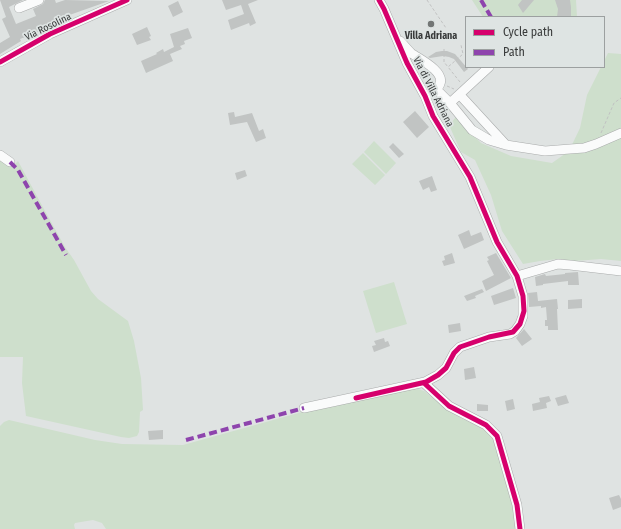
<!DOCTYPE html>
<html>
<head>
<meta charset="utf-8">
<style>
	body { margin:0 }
	#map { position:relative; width:621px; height:529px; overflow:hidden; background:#dfe3e2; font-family:"Fira Sans Condensed",sans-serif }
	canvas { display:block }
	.legend { position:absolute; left:465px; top:16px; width:140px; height:52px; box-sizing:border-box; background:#dee4e3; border:1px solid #9ca0a0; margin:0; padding:5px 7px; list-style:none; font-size:12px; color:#393b3b }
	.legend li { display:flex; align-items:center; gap:8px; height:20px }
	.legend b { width:20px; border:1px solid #9ca0a0 }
</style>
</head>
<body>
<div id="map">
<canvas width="621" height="529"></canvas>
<ul class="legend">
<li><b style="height:5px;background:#d6006c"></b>Cycle path</li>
<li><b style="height:5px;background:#8e44ad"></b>Path</li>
</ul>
</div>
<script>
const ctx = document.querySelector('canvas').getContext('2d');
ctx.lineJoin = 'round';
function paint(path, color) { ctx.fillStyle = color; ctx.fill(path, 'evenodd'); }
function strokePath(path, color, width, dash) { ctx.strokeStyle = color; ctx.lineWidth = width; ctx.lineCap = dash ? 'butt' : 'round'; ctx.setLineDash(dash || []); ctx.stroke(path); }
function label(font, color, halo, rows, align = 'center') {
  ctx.font = font + ' "Fira Sans Condensed",sans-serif'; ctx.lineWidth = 3.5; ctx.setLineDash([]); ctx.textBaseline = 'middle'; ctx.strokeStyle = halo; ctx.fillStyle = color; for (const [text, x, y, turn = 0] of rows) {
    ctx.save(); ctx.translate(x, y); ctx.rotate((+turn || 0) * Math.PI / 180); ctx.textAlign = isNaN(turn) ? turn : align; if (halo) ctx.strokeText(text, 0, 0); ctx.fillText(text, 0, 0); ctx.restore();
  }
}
paint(new Path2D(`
	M 472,0 L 576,0 L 577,17 L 483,17 Z
	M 608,53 L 621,54 L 621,261 L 601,259 L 575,261 L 558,259 L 540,261 L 523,264 L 502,231 L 491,195 L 475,160 L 461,152 L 449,125 L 456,117 L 481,143 L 511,156 L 552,163 L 569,151 L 580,128 L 587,95 L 601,67 L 604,67 L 604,61 Z
	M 374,141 L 396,163 L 386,174 L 364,152 Z
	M 363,153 L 385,175 L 375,185 L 352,164 Z
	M 0,161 L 8,163 L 13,166 L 18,161 L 45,211 L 65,247 L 74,260 L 91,291 L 98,299 L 128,321 L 134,341 L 141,378 L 143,410 L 140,412 L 139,432 L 137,436 L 129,438 L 121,437 L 26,416 L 22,383 L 23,357 L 0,357 Z
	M 394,282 L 407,324 L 376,333 L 363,291 Z
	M 415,388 L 424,391 L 448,410 L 461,418 L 489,431 L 495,439 L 513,505 L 516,529 L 106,529 L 102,523 L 93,520 L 75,523 L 74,525 L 75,529 L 0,529 L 0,426 L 4,422 L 9,420 L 95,440 L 122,444 L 183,445 L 302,412 Z`), '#cedfcc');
paint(new Path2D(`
	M 0,0 L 23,0 L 9,7 L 16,24 L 36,16 L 33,9 L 43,4 L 45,0 L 55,0 L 56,3 L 65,0 L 109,1 L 61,18 L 62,20 L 50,25 L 50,27 L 42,32 L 41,31 L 20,39 L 21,41 L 0,54 L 0,43 L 10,37 L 2,19 L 6,17 Z
	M 222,0 L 258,0 L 248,4 L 256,23 L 250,26 L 249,23 L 231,30 L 228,20 L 244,14 L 241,5 L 226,10 Z
	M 522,0 L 534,0 L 523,13 L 518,5 Z
	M 555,0 L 570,0 L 571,7 L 571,17 L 557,17 L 558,9 Z
	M 178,1 L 183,12 L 173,17 L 168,6 Z
	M 147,27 L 151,36 L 149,37 L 151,40 L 137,45 L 132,34 Z
	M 188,28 L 192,38 L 184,41 L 185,44 L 180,46 L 182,49 L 170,54 L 173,61 L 146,73 L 141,61 L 157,54 L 156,53 L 163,49 L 164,52 L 174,47 L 170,34 Z
	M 442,51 L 447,51 L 455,54 L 468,69 L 464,72 L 454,59 L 449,57 L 443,56 L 430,58 L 428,57 L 436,52 Z
	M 415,111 L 429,127 L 417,138 L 403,122 Z
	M 234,112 L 235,117 L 252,113 L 259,131 L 263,129 L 266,138 L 256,142 L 247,122 L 230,125 L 228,113 Z
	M 393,143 L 404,154 L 399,158 L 389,147 Z
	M 245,170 L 247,176 L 237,180 L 235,173 Z
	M 432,176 L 437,190 L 431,192 L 429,187 L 423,190 L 419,181 Z
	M 469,230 L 471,236 L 481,232 L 484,240 L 464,249 L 458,235 Z
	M 452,253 L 455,263 L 444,266 L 442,261 L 445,260 L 444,256 Z
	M 496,253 L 511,278 L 486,291 L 482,281 L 494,275 L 487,261 L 489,260 L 487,257 Z
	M 578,272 L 579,285 L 568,285 L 568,281 L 543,284 L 543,285 L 536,286 L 535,277 L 545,274 L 546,276 L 565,274 L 565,273 Z
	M 513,288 L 516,298 L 494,305 L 491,296 Z
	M 482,289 L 484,292 L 475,296 L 476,298 L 467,301 L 464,296 Z
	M 537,292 L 538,301 L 557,299 L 558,309 L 557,309 L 558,330 L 548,330 L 548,326 L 545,326 L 545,320 L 547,320 L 546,307 L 541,308 L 541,306 L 529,307 L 528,293 Z
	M 582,299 L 582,308 L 568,309 L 568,300 Z
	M 460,323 L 461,331 L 449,333 L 448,325 Z
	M 524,329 L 532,339 L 522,346 L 516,338 Z
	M 384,338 L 385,342 L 388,341 L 390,346 L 374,352 L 372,346 L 376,345 L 374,341 Z
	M 474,367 L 476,378 L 465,380 L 464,369 Z
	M 566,395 L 569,403 L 558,406 L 555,398 Z
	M 549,396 L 551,401 L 546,403 L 547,408 L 533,411 L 532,404 L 540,402 L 539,398 Z
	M 513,399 L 515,409 L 507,411 L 505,401 Z
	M 477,404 L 488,405 L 488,411 L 477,411 Z
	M 163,430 L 163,439 L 149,440 L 148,431 Z
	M 619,495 L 621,499 L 621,507 L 613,510 L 609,498 Z`), '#c1c4c3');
const minor = new Path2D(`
	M 19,8 L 39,0
	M 400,41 C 404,45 407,49 411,53 C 419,59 445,71 440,84 C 438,90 430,93 425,96
	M 0,62 L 50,34 L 127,0
	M 489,67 L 450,103 L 472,130 L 489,140 L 506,145
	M 436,89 L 450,103
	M 460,95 L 506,145 L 545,151 L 570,149 L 584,148 L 596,144 L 621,133
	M 0,155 L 10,162
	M 517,276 L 558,264 L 570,265 L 621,271
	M 424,383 L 449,406 L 486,425 L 497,436 L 517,505 L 520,529
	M 304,408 L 425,382 L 438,375 L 446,368 L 454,353 L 460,347 L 489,337 L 510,334 L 515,331 L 520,324 L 523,316 L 523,296 L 517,276 L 497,242 L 470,177 L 433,116 L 425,96 L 407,63 L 384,9 L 379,0`);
strokePath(minor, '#a9abab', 10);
strokePath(new Path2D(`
	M 427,0 L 446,28
	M 444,49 L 444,62 L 448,67
	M 460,82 L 448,67 L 463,54 L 461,45
	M 447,86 L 454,89
	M 601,133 L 614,103 L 621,98`), '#c1c2c2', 1, [3, 2]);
strokePath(minor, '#fafbfb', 9);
strokePath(new Path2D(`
	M 481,0 L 491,17
	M 10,162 L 18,170 L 66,255
	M 186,440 L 304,408`), '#8e44ad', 4, [8, 4]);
strokePath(new Path2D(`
	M 0,62 L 50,34 L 127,0
	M 424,383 L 449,406 L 486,425 L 497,436 L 517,505 L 520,529
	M 356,398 L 426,382 L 438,375 L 446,368 L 454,353 L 460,347 L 489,337 L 513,332 L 520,324 L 524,311 L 523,296 L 517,276 L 497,242 L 470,177 L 433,116 L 425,96 L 407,63 L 384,9 L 379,0`), '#d6006c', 5);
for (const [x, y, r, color] of [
	[431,24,4,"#737675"]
]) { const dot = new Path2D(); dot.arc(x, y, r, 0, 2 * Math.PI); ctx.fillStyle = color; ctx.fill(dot); strokePath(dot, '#dee4e3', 1.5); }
label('10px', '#393b3b', '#dee4e3', [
	["Via Rosolina",48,27,-26],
	["Via di Villa Adriana",433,92,63]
]);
label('bold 10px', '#393b3b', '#dee4e3', [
	["Villa Adriana",431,36]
]);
</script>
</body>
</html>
